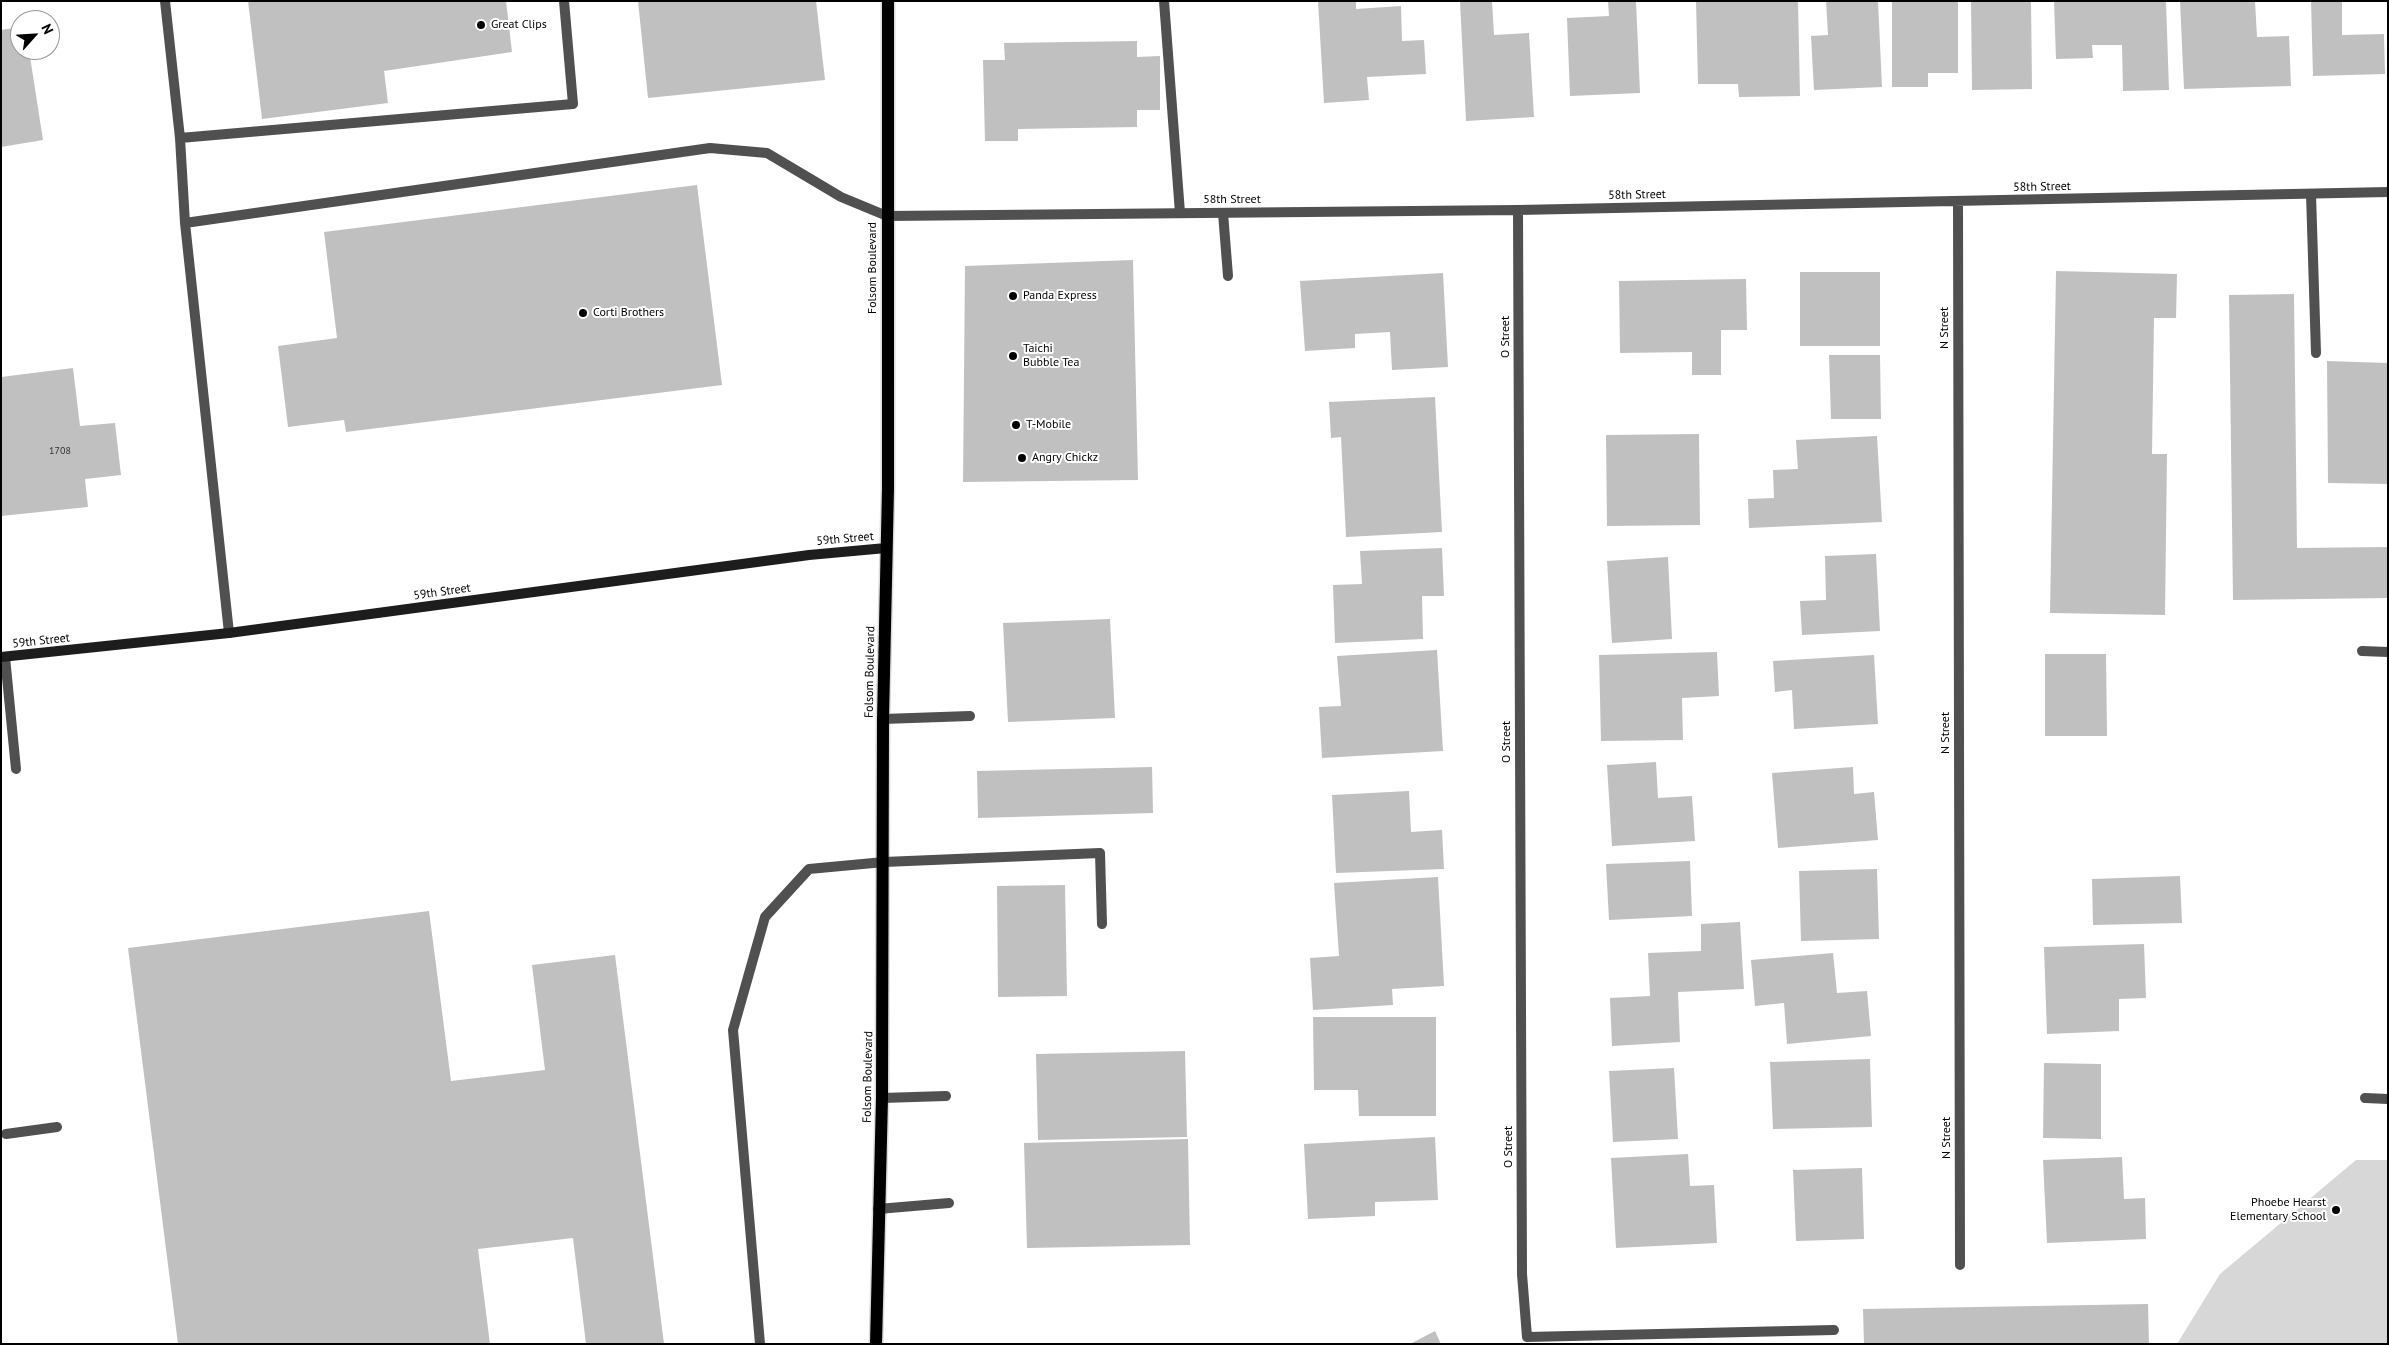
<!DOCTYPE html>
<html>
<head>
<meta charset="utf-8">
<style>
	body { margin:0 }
	#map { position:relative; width:2389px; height:1345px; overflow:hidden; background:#fff; font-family:"PT Sans",sans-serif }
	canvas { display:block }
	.frame { position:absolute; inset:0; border:2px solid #000; pointer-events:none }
	.north { position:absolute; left:10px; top:10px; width:50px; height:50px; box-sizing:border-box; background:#fff; border:1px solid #999; border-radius:50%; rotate:64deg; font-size:14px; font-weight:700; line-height:20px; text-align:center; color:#000 }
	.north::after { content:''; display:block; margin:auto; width:18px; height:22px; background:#000; clip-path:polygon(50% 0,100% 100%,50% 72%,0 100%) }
</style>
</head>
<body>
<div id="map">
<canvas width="2389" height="1345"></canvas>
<div class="frame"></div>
<div class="north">N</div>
</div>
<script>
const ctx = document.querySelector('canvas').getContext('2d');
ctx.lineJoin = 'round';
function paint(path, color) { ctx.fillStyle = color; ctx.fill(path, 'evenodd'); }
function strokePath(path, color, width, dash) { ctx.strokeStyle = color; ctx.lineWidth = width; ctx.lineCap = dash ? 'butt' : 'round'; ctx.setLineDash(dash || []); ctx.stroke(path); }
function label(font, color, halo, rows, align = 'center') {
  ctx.font = font + ' "PT Sans",sans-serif'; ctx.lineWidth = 4; ctx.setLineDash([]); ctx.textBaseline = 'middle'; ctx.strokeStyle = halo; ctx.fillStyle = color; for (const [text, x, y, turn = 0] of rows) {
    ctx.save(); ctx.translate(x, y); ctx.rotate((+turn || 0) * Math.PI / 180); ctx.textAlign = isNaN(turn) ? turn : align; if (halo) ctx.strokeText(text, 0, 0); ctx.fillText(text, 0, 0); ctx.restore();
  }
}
paint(new Path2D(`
	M 2356,1160 L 2388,1160 L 2388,1344 L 2177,1344 L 2220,1274 Z`), '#d7d7d7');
paint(new Path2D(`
	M 248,1 L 506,1 L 512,52 L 384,71 L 388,103 L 262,119 Z
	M 638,1 L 816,1 L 825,80 L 648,98 Z
	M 1318,1 L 1356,1 L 1356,9 L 1401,6 L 1402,41 L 1424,40 L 1426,74 L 1367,77 L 1369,100 L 1324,103 Z
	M 1460,1 L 1492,1 L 1494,35 L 1529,33 L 1534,117 L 1466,121 Z
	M 1608,1 L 1636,1 L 1640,93 L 1570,96 L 1567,18 L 1609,16 Z
	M 1696,1 L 1798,1 L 1800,96 L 1739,97 L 1738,84 L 1698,84 Z
	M 1826,1 L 1878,1 L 1882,87 L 1814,90 L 1811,36 L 1828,35 Z
	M 1892,1 L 1958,1 L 1958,73 L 1928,73 L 1928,87 L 1892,87 Z
	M 1971,1 L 2031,1 L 2032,89 L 1972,90 Z
	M 2054,1 L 2166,1 L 2169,90 L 2123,91 L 2122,45 L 2092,45 L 2093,58 L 2056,59 Z
	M 2180,1 L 2255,1 L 2257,37 L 2289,36 L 2291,86 L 2184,89 Z
	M 2311,1 L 2342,1 L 2342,35 L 2384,34 L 2385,74 L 2313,76 Z
	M 20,27 L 20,50 L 29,50 L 43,140 L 1,147 L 1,30 Z
	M 1137,41 L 1137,57 L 1160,56 L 1160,110 L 1137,110 L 1137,127 L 1018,129 L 1018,141 L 985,141 L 983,60 L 1005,60 L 1004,43 Z
	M 697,185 L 722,385 L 346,432 L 344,420 L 288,427 L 278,346 L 337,338 L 324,232 Z
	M 1133,260 L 1138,480 L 963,482 L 965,266 Z
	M 2056,271 L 2177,274 L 2176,318 L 2154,318 L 2152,454 L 2167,454 L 2165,615 L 2050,613 Z
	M 1800,272 L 1880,272 L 1880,346 L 1800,346 Z
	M 1443,273 L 1448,367 L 1392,370 L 1390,332 L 1355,334 L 1355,348 L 1305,351 L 1300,281 Z
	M 1746,279 L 1747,330 L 1721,330 L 1721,375 L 1692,375 L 1692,352 L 1620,353 L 1619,281 Z
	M 2294,294 L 2297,548 L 2388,547 L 2388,598 L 2233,600 L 2229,295 Z
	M 1829,355 L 1880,355 L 1881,419 L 1831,419 Z
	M 2327,361 L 2388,363 L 2388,484 L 2328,483 Z
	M 73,368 L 80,426 L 115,423 L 121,475 L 85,479 L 88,507 L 1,516 L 1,377 Z
	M 1435,397 L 1442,532 L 1346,537 L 1341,437 L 1331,438 L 1329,402 Z
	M 1699,434 L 1700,525 L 1607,526 L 1606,435 Z
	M 1877,436 L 1882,522 L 1749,528 L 1748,499 L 1774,498 L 1773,470 L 1798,469 L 1796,440 Z
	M 1442,548 L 1444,596 L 1422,596 L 1423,639 L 1335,643 L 1333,585 L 1362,584 L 1360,551 Z
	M 1876,554 L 1880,631 L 1802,635 L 1800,601 L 1826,600 L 1825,556 Z
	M 1668,557 L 1672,639 L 1612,643 L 1607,561 Z
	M 1110,619 L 1115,718 L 1008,722 L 1003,623 Z
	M 1437,650 L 1443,751 L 1322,758 L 1319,707 L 1341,706 L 1337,656 Z
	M 1717,652 L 1719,696 L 1682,698 L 1683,740 L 1601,741 L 1599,655 Z
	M 2045,654 L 2106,654 L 2107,736 L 2045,736 Z
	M 1874,655 L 1878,724 L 1794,729 L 1792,690 L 1775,692 L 1773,661 Z
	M 1656,762 L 1658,798 L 1692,796 L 1695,841 L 1612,846 L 1607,765 Z
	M 1152,767 L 1153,813 L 978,818 L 977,771 Z
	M 1853,767 L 1854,794 L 1874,792 L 1878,840 L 1778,848 L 1772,773 Z
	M 1409,791 L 1411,832 L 1442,830 L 1444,869 L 1336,873 L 1332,795 Z
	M 1690,861 L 1692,916 L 1609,920 L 1606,864 Z
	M 1877,869 L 1879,939 L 1801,941 L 1799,871 Z
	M 2180,876 L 2182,923 L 2093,925 L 2092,879 Z
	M 1438,877 L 1444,986 L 1392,989 L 1393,1005 L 1313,1010 L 1310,958 L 1339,956 L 1334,883 Z
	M 1065,885 L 1067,996 L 998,997 L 997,886 Z
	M 429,911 L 451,1081 L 545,1070 L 532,965 L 615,955 L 664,1344 L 586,1344 L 573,1238 L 478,1249 L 490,1344 L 178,1344 L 128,948 Z
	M 1740,922 L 1744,989 L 1678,992 L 1680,1042 L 1612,1046 L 1610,998 L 1650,996 L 1648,953 L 1701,951 L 1701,924 Z
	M 2144,944 L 2146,998 L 2119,999 L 2119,1031 L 2047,1034 L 2044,947 Z
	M 1833,953 L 1837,993 L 1867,991 L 1871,1036 L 1787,1044 L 1784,1003 L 1755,1006 L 1751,960 Z
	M 1313,1017 L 1436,1017 L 1436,1116 L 1359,1116 L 1358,1090 L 1314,1090 Z
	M 1185,1051 L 1187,1137 L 1038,1140 L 1036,1054 Z
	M 1870,1059 L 1872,1127 L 1773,1129 L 1770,1062 Z
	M 2044,1063 L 2101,1064 L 2101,1139 L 2043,1138 Z
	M 1674,1068 L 1678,1139 L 1613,1142 L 1609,1071 Z
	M 1435,1137 L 1438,1200 L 1375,1202 L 1375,1216 L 1308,1219 L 1304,1144 Z
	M 1188,1139 L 1190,1245 L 1027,1248 L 1024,1143 Z
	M 1688,1154 L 1690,1186 L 1714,1185 L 1717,1243 L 1616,1248 L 1611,1158 Z
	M 2122,1157 L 2124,1199 L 2145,1198 L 2146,1239 L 2047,1243 L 2043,1160 Z
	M 1862,1168 L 1864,1239 L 1796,1241 L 1793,1170 Z
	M 2148,1304 L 2149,1344 L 1864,1344 L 1863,1309 Z
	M 1435,1331 L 1441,1344 L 1410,1344 Z`), '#c0c0c0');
const primary = new Path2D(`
	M 876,1344 L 882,1098 L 883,719 L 888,489 L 888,1`);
strokePath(primary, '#dbdbdb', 15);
strokePath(new Path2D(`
	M 165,1 L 180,138 L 185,223 L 229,633
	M 1164,1 L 1180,213
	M 180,138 L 573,104 L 564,1
	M 2311,194 L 2316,353
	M 1223,213 L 1228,276
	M 185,223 L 710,148 L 767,153 L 841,197 L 887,216
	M 2362,651 L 2388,652
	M 5,657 L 16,769
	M 883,719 L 970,716
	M 882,1098 L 946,1096
	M 2365,1098 L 2388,1099
	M 6,1134 L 57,1127
	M 878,1209 L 949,1203
	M 1522,1274 L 1527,1337 L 1834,1330
	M 760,1344 L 733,1030 L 765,917 L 809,869 L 884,862 L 1100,853 L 1102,924`), '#505050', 10);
strokePath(new Path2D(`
	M 1958,201 L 1960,1265
	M 1518,210 L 1522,1274
	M 887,216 L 1518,210 L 2388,192`), '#505050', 10);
strokePath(new Path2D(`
	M 1,657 L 229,633 L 809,555 L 886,548`), '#1d1d1d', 10);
strokePath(primary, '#000', 12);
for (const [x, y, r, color] of [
	[481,25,5,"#000"],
	[1013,296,5,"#000"],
	[583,313,5,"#000"],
	[1013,356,5,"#000"],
	[1016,425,5,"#000"],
	[1022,458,5,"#000"],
	[2336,1210,5,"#000"]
]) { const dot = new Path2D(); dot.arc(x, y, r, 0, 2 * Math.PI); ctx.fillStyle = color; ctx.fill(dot); strokePath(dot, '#fff', 2); }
label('10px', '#303030', null, [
	["1708",60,451]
]);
label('12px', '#000', '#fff', [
	["Great Clips",491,25],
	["Panda Express",1023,296],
	["Corti Brothers",593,313],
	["Taichi",1023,349],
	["Bubble Tea",1023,363],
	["T-Mobile",1026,425],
	["Angry Chickz",1032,458],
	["Phoebe Hearst",2326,1203,"right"],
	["Elementary School",2326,1217,"right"]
], 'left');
label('12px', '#000', '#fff', [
	["58th Street",2042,187,-1],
	["58th Street",1637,195,-1],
	["58th Street",1232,200],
	["Folsom Boulevard",873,268,-90],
	["N Street",1945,328,-90],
	["O Street",1506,337,-90],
	["59th Street",845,539,-5],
	["59th Street",442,592,-8],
	["59th Street",41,641,-6],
	["Folsom Boulevard",870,672,-89],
	["N Street",1946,733,-90],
	["O Street",1507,742,-90],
	["Folsom Boulevard",868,1077,-89],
	["N Street",1947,1138,-90],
	["O Street",1509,1147,-90]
]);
</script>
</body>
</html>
